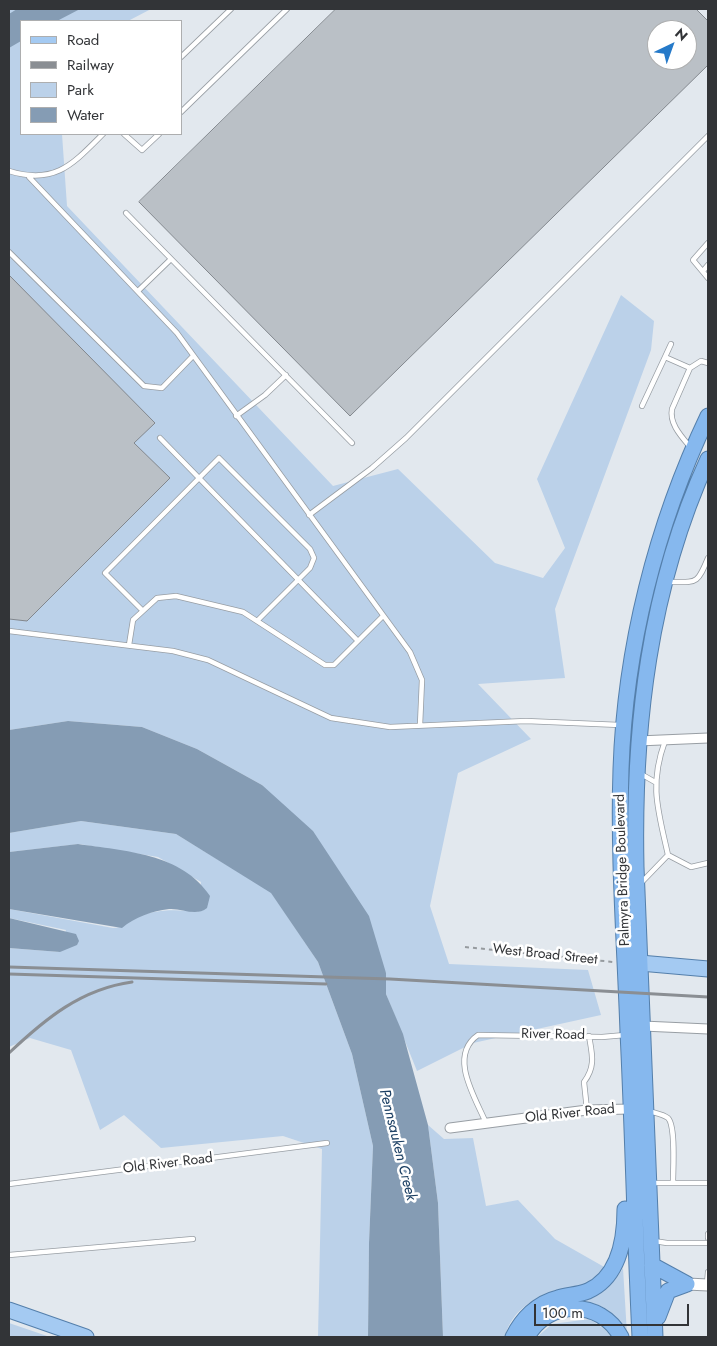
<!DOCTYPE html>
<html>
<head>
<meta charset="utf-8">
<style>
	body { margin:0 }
	#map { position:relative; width:717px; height:1346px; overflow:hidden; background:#e2e8ee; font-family:Jost,sans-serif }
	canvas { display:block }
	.frame { position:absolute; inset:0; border:10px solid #323437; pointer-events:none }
	.legend { position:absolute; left:20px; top:20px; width:162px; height:115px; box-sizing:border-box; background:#fff; border:1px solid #adaeaf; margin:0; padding:6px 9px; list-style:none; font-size:15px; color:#323437 }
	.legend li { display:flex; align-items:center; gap:10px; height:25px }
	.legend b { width:25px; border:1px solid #adaeaf }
	.north { position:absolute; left:647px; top:20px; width:50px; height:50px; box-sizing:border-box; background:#fff; border:1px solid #adaeaf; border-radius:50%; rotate:42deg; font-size:14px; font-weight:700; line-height:20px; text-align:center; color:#323437 }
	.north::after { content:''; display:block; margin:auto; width:18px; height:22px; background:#267ac9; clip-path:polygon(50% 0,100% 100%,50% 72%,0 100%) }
	.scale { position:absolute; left:534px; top:1304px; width:155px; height:22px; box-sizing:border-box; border:2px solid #323437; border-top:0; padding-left:6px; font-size:15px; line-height:18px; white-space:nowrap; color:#323437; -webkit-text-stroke:4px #fff; paint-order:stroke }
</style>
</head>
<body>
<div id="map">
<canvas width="717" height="1346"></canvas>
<div class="frame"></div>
<ul class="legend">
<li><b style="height:6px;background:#a4caf2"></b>Road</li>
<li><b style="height:6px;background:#8a8e93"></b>Railway</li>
<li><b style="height:14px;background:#bbd1e9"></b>Park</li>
<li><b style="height:14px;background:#859cb4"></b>Water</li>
</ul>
<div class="north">N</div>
<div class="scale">100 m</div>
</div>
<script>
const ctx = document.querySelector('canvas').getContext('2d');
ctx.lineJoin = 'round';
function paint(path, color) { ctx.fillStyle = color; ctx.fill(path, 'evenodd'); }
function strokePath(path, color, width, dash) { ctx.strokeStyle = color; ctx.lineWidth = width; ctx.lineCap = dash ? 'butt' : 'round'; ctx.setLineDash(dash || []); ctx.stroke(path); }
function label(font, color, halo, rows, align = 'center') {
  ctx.font = font + ' Jost,sans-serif'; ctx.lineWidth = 5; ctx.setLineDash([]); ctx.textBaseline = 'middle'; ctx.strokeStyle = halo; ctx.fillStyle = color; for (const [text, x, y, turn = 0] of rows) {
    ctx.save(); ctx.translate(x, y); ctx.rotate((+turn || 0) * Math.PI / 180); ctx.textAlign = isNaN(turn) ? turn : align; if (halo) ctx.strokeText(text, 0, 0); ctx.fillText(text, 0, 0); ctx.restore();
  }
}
paint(new Path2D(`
	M 9,9 L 151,9 L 128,21 L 21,21 L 21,134 L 62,134 L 67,206 L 333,486 L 398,469 L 495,563 L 543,578 L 565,548 L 537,479 L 621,295 L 654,321 L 651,350 L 555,609 L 565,678 L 478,684 L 531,739 L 458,773 L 430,906 L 449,964 L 588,970 L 601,1015 L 473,1043 L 417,1071 L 386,994 L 386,973 L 262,785 L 197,749 L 142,727 L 68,721 L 9,730 Z
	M 81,821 L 176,834 L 271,892 L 318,962 L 352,1054 L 373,1146 L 369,1243 L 368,1337 L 318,1337 L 322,1149 L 283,1136 L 161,1148 L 124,1115 L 100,1130 L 71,1050 L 30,1038 L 9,1047 L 9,948 L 60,952 L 66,930 L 9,918 L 9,909 L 113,928 C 124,928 126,922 134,918 C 155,909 176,909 198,912 L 201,882 L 158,857 L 79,844 L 9,852 L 9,833 Z
	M 428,1125 L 444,1139 L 473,1138 L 486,1206 L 518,1200 L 555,1239 L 606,1268 C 596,1277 586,1285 573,1289 C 566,1291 557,1291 550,1293 C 528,1300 510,1315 505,1337 L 443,1337 L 438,1203 Z
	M 623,1268 L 627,1334 C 613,1311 606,1305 579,1300 C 598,1293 613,1286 623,1268 Z
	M 590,1319 L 608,1332 L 611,1337 L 537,1337 L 552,1324 Z
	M 9,1323 L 50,1337 L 9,1337 Z`), '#bbd1e9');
paint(new Path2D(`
	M 17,9 L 80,9 L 57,21 L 21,21 L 21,41 L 9,48 L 9,14 Z
	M 68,721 L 142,727 L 197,749 L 262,785 L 313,831 L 369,916 L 386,973 L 386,994 L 403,1034 L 428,1125 L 438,1203 L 443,1337 L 368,1337 L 369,1243 L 373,1146 L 352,1054 L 318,962 L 271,893 L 176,834 L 81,821 L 9,833 L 9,730 Z
	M 78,844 C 124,851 182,853 210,896 L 207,908 C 196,917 182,908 169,909 C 152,911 135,917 122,928 L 9,909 L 9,852 Z
	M 9,918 L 76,934 L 79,941 L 77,945 L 60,952 L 9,948 Z`), '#859cb4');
const building = new Path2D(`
	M 336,9 L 696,9 L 708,21 L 708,65 L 350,416 L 139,202 ZM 657,30 L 687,30 L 687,60 L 657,60 Z
	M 9,275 L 155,423 L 134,443 L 170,478 L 27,621 L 9,619 Z`);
paint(building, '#bac0c6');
strokePath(building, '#82878d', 1);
const service = new Path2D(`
	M 181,57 L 231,9
	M 181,112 L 287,9
	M 124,134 L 142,150 L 159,134
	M 9,171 C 55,185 72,165 103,134
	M 29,177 L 177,333 L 410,652 L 422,680 L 420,725
	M 126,213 L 352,443
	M 708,243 L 693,260 L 708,278
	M 9,252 L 144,386 L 162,388 L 193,356
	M 703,271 L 708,265
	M 138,291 L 171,259
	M 665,357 L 671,344
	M 642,406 L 665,357 L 690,368
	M 236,416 L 265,395 L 286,375
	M 160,438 L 358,641
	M 691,448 C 682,437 669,424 672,409 L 690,368 L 701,361 L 708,363
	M 309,515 L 372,468 L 406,438 L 708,136
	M 669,582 C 697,582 697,585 708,558
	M 143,611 L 105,573 L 219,458 L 310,549 L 314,558 L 310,568 L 258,620
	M 9,631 L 173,651 L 208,660 L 331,718 L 390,727 L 526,721 L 620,725
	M 129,645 L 133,620 L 157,598 L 176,596 L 243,612 L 325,665 L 334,665 L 383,616
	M 665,741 C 649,785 658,810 668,855 L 691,867 L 708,863
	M 641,774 L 655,782
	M 640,884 L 668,855
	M 587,1110 L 584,1082 C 596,1066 592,1054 589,1036
	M 649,1111 C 655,1113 663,1114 668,1118 C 676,1126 673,1170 673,1183
	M 486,1123 C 475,1097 448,1056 478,1035 L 602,1037 L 625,1035
	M 652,1183 L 708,1183
	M 9,1184 L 327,1143
	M 708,1234 L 708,1238
	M 654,1241 L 667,1243 L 708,1243
	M 9,1255 L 193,1239
	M 707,1284 L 708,1272`);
const minor = new Path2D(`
	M 638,741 L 708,738
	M 643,1026 L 708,1029
	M 450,1128 L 587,1110 L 630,1109`);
const tertiary = new Path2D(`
	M 687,1284 L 708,1285`);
const primary = new Path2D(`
	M 640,963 L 708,969
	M 9,1310 L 86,1337`);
const trunk = new Path2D(`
	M 652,1265 L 687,1284
	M 658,1317 L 668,1291 L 687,1284
	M 513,1337 C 522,1319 537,1303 558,1298 C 568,1295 578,1295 588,1291 C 619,1277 625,1239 625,1209
	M 527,1337 C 548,1299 601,1299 621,1337
	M 640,1337 C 635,1236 633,1134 628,1032 C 625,945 618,857 621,769 C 625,648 656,525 708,416
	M 655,1337 L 636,867 C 633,727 649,588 708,459`);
strokePath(service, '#989ea4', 6);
strokePath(minor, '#989ea4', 11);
strokePath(tertiary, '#989ea4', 13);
strokePath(primary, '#547fab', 17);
strokePath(trunk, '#547fab', 17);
strokePath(new Path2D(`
	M 465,947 L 613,962`), '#969b9f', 2, [4, 4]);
strokePath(service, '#fff', 4.5);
strokePath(minor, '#fff', 9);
strokePath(tertiary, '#fff', 11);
strokePath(primary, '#a4caf2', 15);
strokePath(trunk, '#86b8ee', 15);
strokePath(new Path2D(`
	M 9,967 L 390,979 L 708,997
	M 9,974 L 326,984
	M 9,1053 C 45,1019 81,989 132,982`), '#8a8e93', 3);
label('14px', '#323437', '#fff', [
	["Palmyra Bridge Boulevard",623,870,-92],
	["West Broad Street",545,955,6],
	["River Road",553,1035,1],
	["Old River Road",570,1114,-6],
	["Old River Road",168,1164,-7]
]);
label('italic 15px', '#1b3f63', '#fff', [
	["Pennsauken Creek",397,1145,76]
]);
</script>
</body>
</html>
